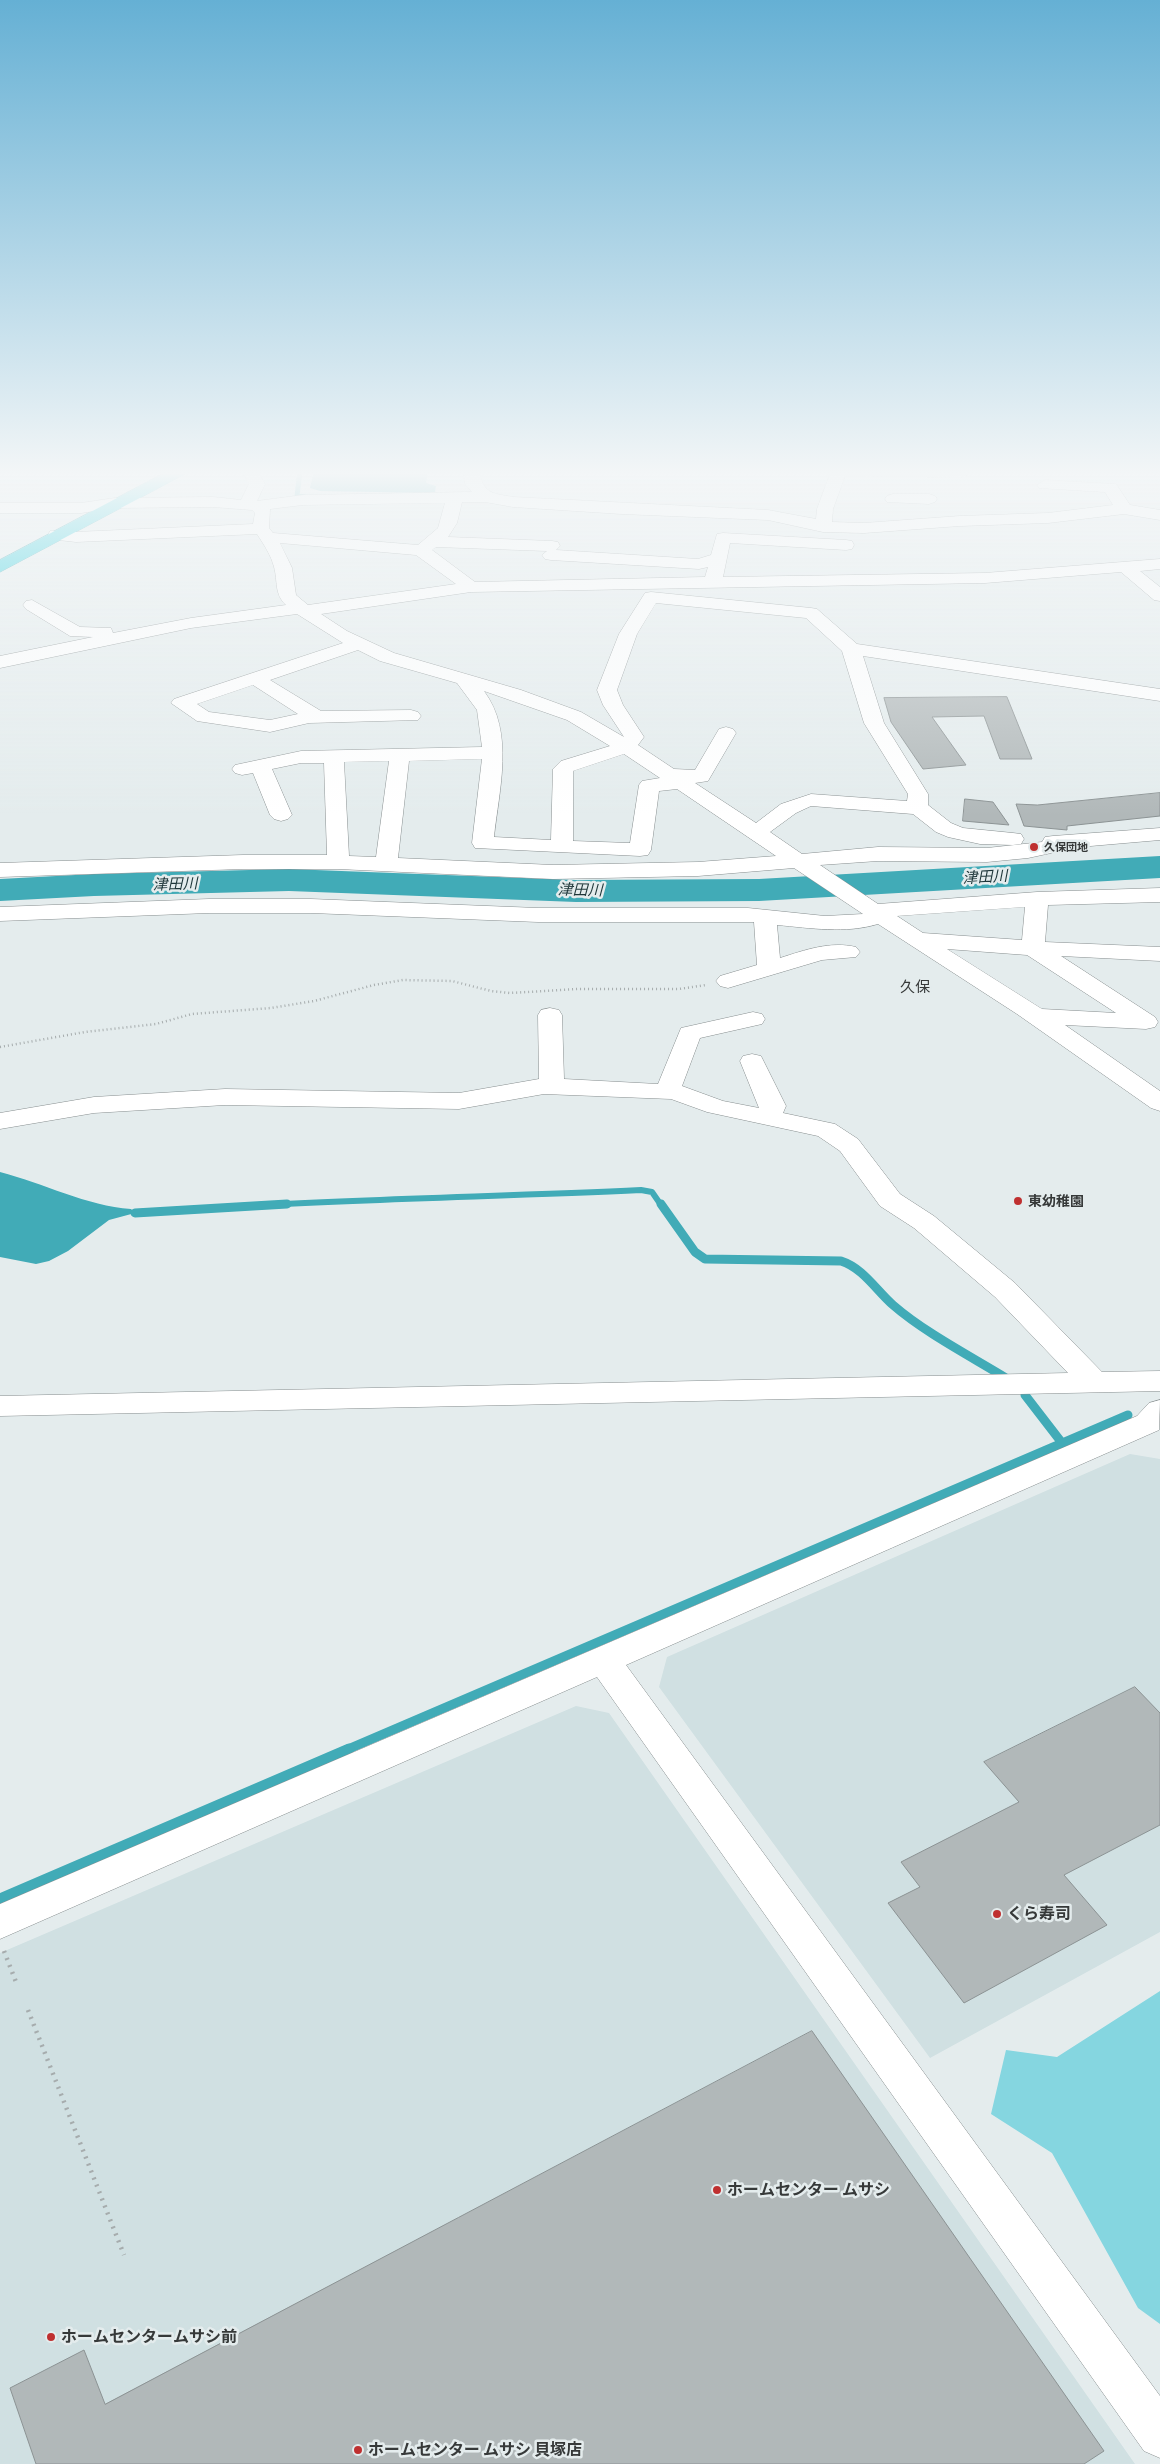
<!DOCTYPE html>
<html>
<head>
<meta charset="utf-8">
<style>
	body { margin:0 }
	canvas { display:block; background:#e4eced }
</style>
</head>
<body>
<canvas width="1160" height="2464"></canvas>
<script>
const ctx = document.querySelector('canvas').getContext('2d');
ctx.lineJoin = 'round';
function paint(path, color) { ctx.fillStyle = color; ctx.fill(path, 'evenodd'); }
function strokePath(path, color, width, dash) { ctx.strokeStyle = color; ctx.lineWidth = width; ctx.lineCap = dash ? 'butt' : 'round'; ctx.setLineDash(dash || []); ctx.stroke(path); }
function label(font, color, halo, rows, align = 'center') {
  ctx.font = font + ' Commissioner,"Noto Sans JP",sans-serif'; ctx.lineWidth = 5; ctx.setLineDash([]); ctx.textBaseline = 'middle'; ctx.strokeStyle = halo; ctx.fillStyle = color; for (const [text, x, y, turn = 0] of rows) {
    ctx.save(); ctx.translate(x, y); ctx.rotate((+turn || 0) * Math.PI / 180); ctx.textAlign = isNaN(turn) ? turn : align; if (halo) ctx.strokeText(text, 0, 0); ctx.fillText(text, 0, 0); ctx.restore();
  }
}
paint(new Path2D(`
	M 1130,1454 L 1160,1459 L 1160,1932 L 930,2058 L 659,1687 L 667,1657 Z
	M 576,1706 L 609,1713 L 1135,2464 L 0,2464 L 0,1953 Z`), '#d0e0e2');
paint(new Path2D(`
	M 1160,1991 L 1160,2324 L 1138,2308 L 1052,2153 L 991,2114 L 1006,2050 L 1057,2057 Z`), '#85d6e0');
paint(new Path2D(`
	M 314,471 L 428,471 L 426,483 L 436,486 L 435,492 L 430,493 L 320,491 L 310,488 Z
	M 0,1172 C 43,1183 87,1206 131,1209 L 135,1213 L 109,1220 L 68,1251 L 49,1261 L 36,1264 L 0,1257 Z`), '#41abb7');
strokePath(new Path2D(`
	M 300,471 L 297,496 L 305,497`), '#41abb7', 5);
strokePath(new Path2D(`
	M 266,1205 C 391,1198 516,1196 641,1190 L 652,1192 L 661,1205`), '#41abb7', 6);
strokePath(new Path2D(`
	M 661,1204 L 695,1252 L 705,1259 L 841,1261 C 863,1268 876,1290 893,1305 C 924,1332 970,1356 1006,1378
	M 135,1213 L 287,1204
	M 1025,1395 L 1062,1443
	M 346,1750 L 1128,1415`), '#41abb7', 9);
strokePath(new Path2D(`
	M 0,1899 L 349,1749`), '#41abb7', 11);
paint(new Path2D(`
	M 1160,856 L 1160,878 L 759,901 L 576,902 L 289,891 L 94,896 L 0,901 L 0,879 L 94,874 L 289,869 L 576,880 L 759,879 Z`), '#41abb7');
const building = new Path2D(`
	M 1007,697 L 1032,759 L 1000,759 L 984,716 L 932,717 L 966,765 L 923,769 L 891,722 L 884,698 Z
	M 1160,793 L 1160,816 L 1067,826 L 1067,830 L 1024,826 L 1016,804 L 1037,805 Z
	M 965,799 L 993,802 L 1009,825 L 963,821 Z
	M 1135,1687 L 1160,1713 L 1160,1825 L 1064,1875 L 1107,1925 L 964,2003 L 888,1903 L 920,1887 L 901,1862 L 1019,1802 L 984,1762 Z
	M 812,2031 L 1104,2451 L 1084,2464 L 36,2464 L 10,2388 L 84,2350 L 105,2404 Z`);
paint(building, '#b1b8b9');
strokePath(building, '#8c9394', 1);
const minor = new Path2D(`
	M 242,471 L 258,471 L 265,484 L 257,501 L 303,495 L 472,492 L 465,484 L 463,471 L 479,471 C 484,494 491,493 513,497 L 768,510 L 816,519 L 817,509 L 831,471 L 968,471 L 967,475 L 961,477 L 845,476 L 833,509 L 832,522 L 864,523 L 960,516 L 1048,513 L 1113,505 L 1105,492 L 1039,488 L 1037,485 L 1045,480 L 1116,484 L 1130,505 L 1160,510 L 1160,520 L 1124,514 L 1048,523 L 960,526 L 864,533 L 823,532 L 768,520 L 622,514 L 513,507 L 485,502 L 462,502 L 457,523 L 448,537 L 552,541 L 558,542 L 560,546 L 556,550 L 698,559 L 711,555 L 717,534 L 723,533 L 846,540 L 852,541 L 854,545 L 852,549 L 846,550 L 730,543 L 723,577 L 985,573 L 1160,559 L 1160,569 L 1140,571 L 1160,587 L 1160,601 L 1154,600 L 1121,572 L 985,583 L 471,592 L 321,614 L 347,631 L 394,653 L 521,690 L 581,712 L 624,737 L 603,705 L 597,690 L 619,634 L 645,593 L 651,592 L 811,608 L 817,609 L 857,644 L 1160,689 L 1160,701 L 863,656 L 884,723 L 928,794 L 928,805 L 951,823 L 963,828 L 1013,833 L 1021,834 L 1024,839 L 1021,844 L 1013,845 L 980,844 L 948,837 L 936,832 L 913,814 L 811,806 L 796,813 L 770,832 L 802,854 L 878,847 L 987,848 L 1042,842 L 1045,837 L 1053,836 L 1160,828 L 1160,840 L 1079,847 L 1028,858 L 987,862 L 878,861 L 820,865 L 878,904 L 1037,892 L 1160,888 L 1160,902 L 1048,905 L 1045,942 L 1160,947 L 1160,961 L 1061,956 L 1155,1017 L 1158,1022 L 1155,1027 L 1146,1029 L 1065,1025 L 1160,1091 L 1160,1111 L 1151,1108 L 1017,1014 L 878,924 C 845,934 811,928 777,925 L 780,958 C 805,950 830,941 856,947 L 860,952 L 856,957 L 822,960 L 728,988 L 720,986 L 716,981 L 720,976 L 757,965 L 754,922 L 538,922 L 311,913 L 209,913 L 0,921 L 0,907 L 209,899 L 311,899 L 538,908 L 748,908 L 825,916 L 863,914 L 794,868 L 698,876 L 553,879 L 338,869 L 243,869 L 0,877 L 0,863 L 243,855 L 327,855 L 324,763 L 301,763 L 272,769 L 292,815 L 288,819 L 281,821 L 274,819 L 270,815 L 253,773 L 242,775 L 235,773 L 232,769 L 235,765 L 301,751 L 482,747 L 477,710 L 457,683 L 380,661 L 358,650 L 270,680 L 321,711 L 411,710 L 418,712 L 421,716 L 418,720 L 309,723 L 270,732 L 197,721 L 171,703 L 174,699 L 343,643 L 297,614 L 191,628 L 0,668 L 0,656 L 93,637 L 70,636 L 26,609 L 23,605 L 26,601 L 32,600 L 80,627 L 111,628 L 113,633 L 191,618 L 286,605 C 274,594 278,581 274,567 C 271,555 264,545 257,534 L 76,542 L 50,539 L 48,535 L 50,531 L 76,532 L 253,524 L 255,513 L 252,510 L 213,507 L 115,508 L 81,513 L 0,513 L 0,503 L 81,503 L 115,498 L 213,497 L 241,500 L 249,484 ZM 445,503 L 438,528 L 418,545 L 273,533 L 269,528 L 270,509 L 303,505 ZM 280,543 L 416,555 L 456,584 L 308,605 L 296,595 L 292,568 ZM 436,547 L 547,551 L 542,555 L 545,559 L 551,560 L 699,569 L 708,567 L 705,577 L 475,582 L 432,550 ZM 656,603 L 806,618 L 842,651 L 864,723 L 908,794 L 907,801 L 811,794 L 781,804 L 756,823 L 695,783 L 708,781 L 736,733 L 733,729 L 726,727 L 719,729 L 695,770 L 674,769 L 638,745 L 644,737 L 623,705 L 617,690 L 637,634 ZM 253,685 L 298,714 L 270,720 L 209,712 L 197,704 ZM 484,691 L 567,720 L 610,746 L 561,761 L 553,769 L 551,840 L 494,837 C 499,790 515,732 484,691 ZM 624,754 L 660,778 L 642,781 L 639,785 L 630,843 L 573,841 L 573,771 ZM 482,759 L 472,843 L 475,848 L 640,856 L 648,855 L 651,850 L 659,791 L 677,789 L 776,856 L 698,862 L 553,865 L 398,858 L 409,761 ZM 389,761 L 376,857 L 349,856 L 344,762 ZM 1025,907 L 1022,940 L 923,933 L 897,916 ZM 947,949 L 1027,955 L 1116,1013 L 1042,1009 Z
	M 893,494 L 929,494 L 935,496 L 937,499 L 935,502 L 929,504 L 887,502 L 885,499 L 887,496 Z
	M 550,1008 L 559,1010 L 562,1015 L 564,1079 L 658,1084 L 681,1028 L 753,1012 L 762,1014 L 765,1019 L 762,1024 L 700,1038 L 682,1086 L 723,1101 L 759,1108 L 740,1061 L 743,1056 L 752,1054 L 761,1056 L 786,1106 L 783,1113 L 835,1124 L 858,1139 L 900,1194 L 934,1216 L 1015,1283 L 1102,1372 L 1160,1371 L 1160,1391 L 0,1416 L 0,1396 L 1068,1373 L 995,1297 L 914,1228 L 880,1206 L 840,1151 L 818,1136 L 707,1112 L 671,1099 L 544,1094 L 459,1109 L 225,1105 L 94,1113 L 0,1129 L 0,1113 L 94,1097 L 225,1089 L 459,1093 L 539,1079 L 538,1015 L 541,1010 Z
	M 1160,1400 L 1159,1430 L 626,1665 L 1160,2396 L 1160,2458 L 1144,2451 L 597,1677 L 0,1939 L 0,1904 L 1137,1416 L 1149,1403 Z`);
const highway = new Path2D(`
	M 168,471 L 187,471 L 185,474 L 0,572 L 0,560 Z`);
strokePath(minor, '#878e8f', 1);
strokePath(highway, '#2097a2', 1);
strokePath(new Path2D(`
	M 0,1047 L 85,1032 L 156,1024 L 192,1014 L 271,1008 L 314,1001 L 374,985 L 403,980 L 452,981 L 491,991 L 510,993 L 578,989 L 679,989 L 706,985`), '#a6acad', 2.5, [1, 3]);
strokePath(new Path2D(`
	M 4,1951 L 16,1982
	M 28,2010 L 124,2255`), '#a6acad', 4.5, [2, 5.5]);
paint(minor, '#fff');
paint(highway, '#14cadb');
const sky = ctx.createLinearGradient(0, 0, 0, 816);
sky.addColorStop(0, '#65b0d4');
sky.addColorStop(0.58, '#f3f6f7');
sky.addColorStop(1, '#f3f6f700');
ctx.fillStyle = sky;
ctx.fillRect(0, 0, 1160, 816);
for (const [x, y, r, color] of [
	[1034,847,5,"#bf3030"],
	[1018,1201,5,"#bf3030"],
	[997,1914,5,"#bf3030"],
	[717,2190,5,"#bf3030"],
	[51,2337,5,"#bf3030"],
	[358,2450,5,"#bf3030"]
]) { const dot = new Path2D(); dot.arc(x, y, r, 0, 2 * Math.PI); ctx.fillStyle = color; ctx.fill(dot); strokePath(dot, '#e4eced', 2); }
label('bold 11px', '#363939', '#e4eced', [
	["久保団地",1044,847]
], 'left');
label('bold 14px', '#363939', '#e4eced', [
	["東幼稚園",1028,1201]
], 'left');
label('italic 15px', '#1e3639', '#e4eced', [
	["津田川",985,877,-3],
	["津田川",175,884,-2],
	["津田川",580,890,1]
]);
label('15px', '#363939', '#e4eced', [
	["久保",915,987]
]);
label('bold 16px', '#363939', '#e4eced', [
	["くら寿司",1007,1914],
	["ホームセンター ムサシ",727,2190],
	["ホームセンタームサシ前",61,2337],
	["ホームセンター ムサシ 貝塚店",368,2450]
], 'left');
</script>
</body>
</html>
